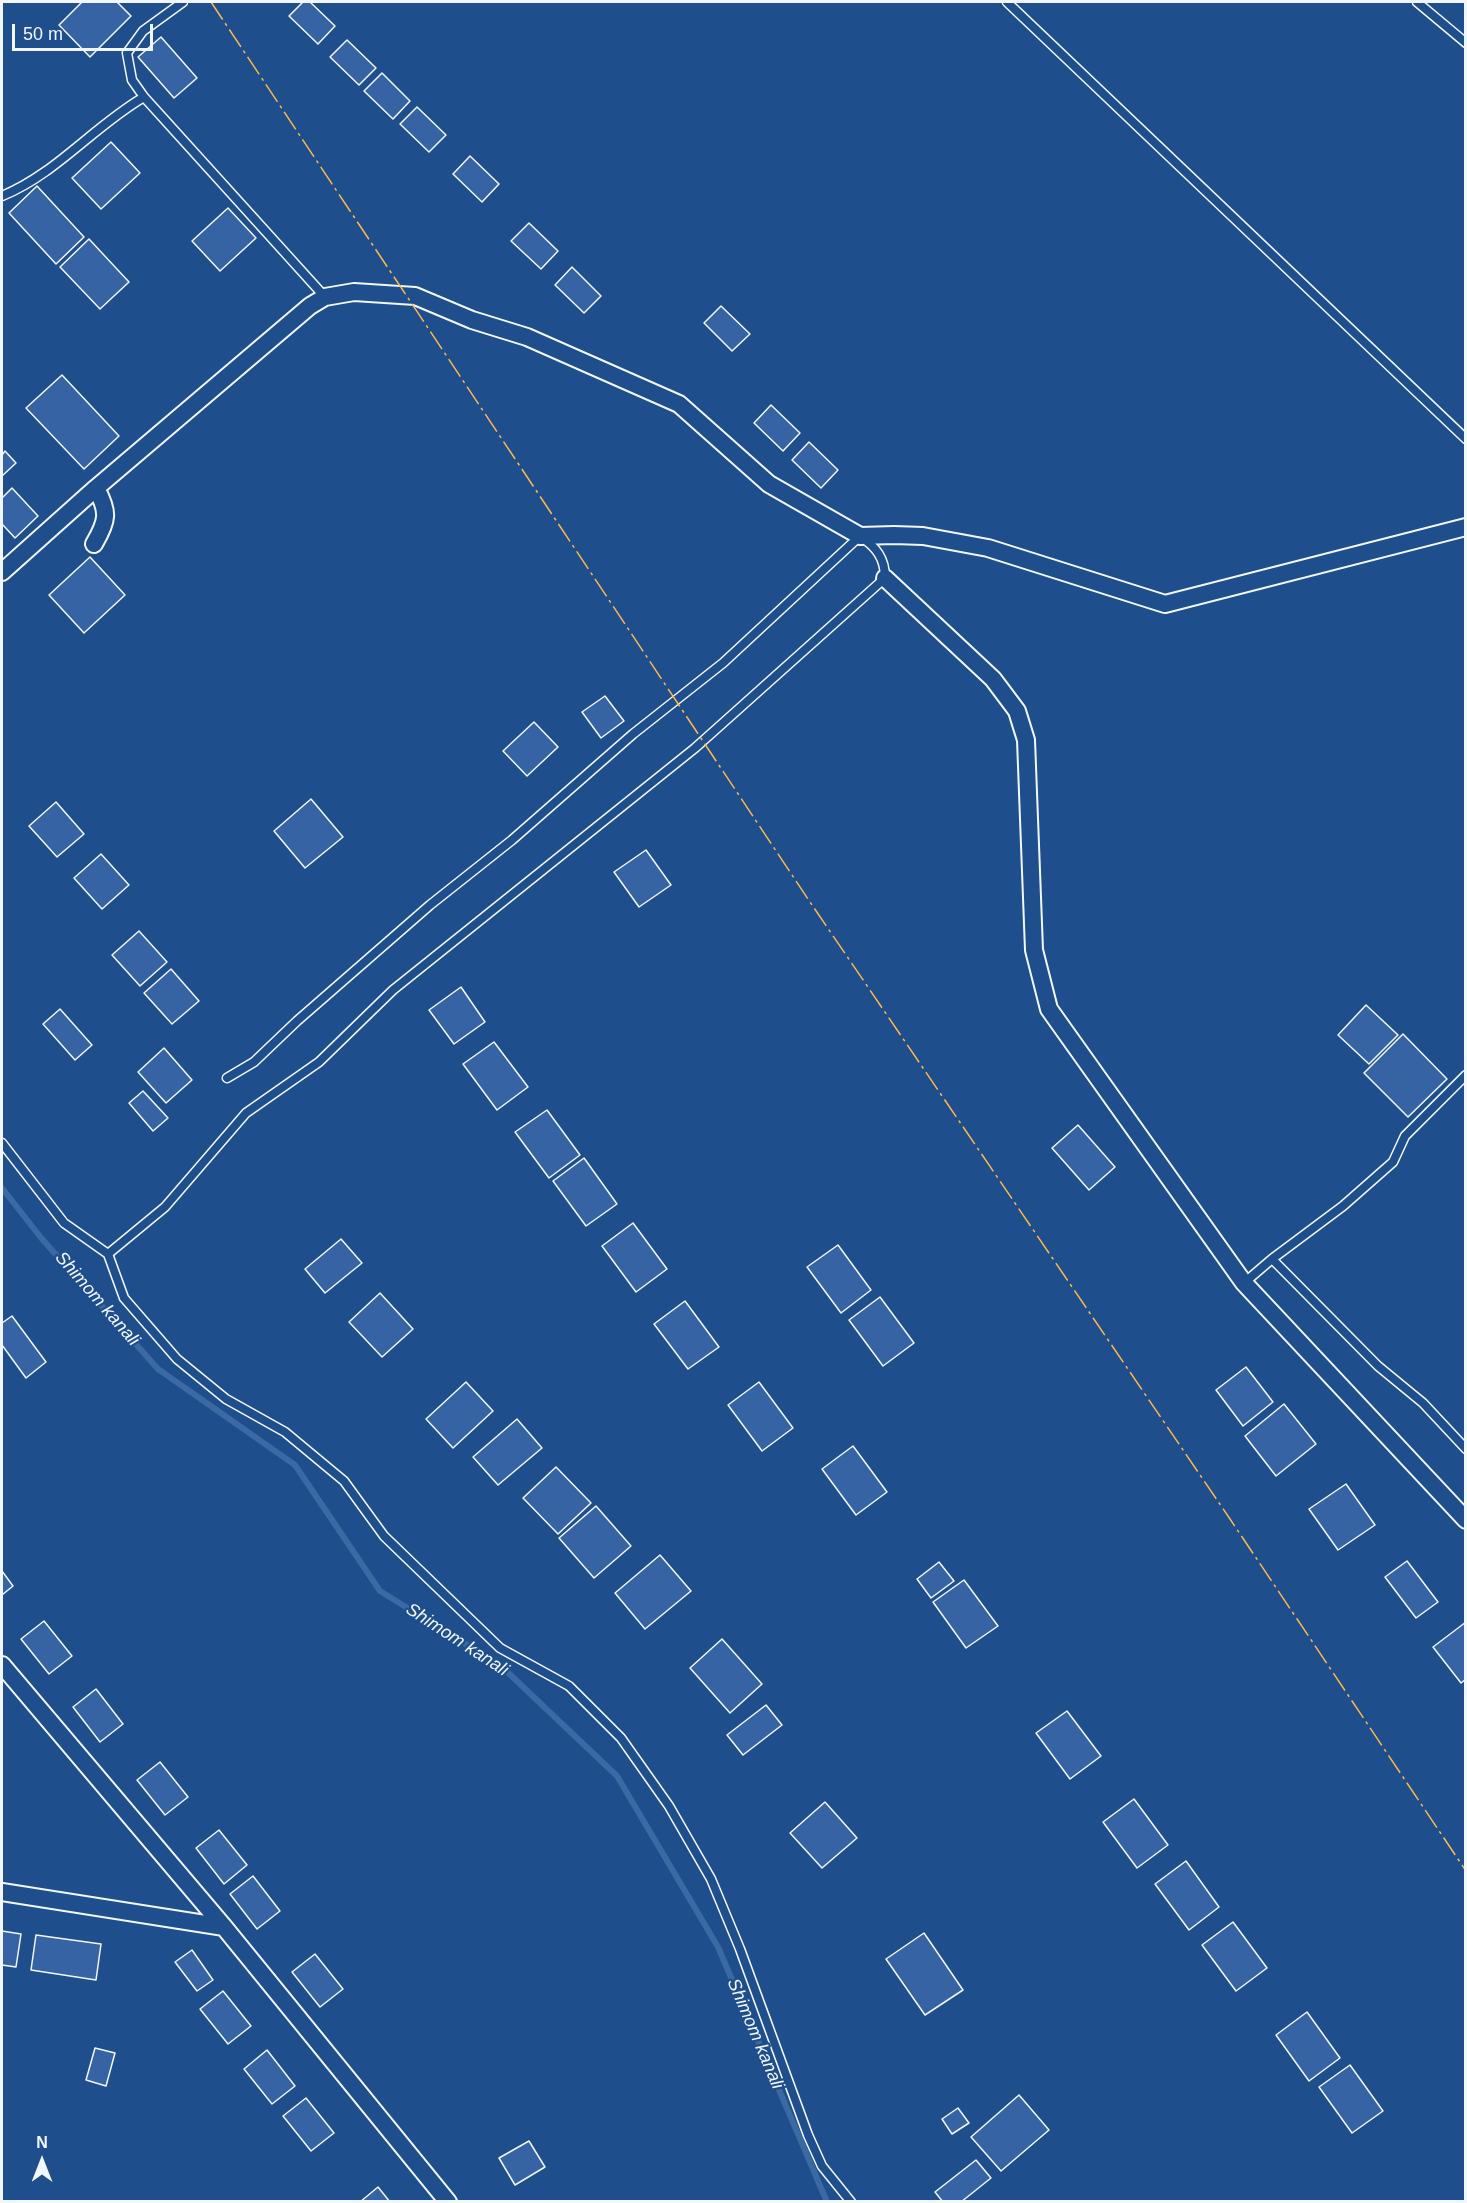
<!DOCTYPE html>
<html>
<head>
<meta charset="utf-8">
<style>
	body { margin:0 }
	#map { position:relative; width:1467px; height:2203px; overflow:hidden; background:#1f4e8c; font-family:Helvetica,sans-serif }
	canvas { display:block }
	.frame { position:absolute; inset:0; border:3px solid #f2f6ff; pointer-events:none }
	.north { position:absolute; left:12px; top:2131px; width:60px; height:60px; -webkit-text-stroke:4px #1f4e8c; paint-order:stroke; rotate:0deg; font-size:16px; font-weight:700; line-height:24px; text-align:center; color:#f2f6ff }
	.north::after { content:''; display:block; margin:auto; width:21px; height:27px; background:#f2f6ff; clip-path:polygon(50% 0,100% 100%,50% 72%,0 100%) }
	.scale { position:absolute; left:12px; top:24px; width:141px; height:27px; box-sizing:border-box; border:3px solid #f2f6ff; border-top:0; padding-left:8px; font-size:18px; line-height:21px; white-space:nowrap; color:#f2f6ff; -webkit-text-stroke:4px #1f4e8c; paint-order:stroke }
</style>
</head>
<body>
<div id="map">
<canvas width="1467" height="2203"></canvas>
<div class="frame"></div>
<div class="north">N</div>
<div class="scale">50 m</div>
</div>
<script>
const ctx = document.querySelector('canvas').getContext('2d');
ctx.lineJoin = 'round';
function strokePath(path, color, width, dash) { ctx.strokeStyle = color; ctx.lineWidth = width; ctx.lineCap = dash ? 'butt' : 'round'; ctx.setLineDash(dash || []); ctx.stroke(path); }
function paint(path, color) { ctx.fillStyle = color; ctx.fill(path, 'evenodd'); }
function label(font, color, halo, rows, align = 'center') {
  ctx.font = font + ' Helvetica,sans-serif'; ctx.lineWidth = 4.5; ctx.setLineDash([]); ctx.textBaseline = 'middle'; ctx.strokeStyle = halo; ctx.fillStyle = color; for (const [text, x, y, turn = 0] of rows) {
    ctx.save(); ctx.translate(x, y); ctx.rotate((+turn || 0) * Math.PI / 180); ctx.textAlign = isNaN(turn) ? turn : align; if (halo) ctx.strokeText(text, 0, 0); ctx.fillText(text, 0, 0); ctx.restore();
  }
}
strokePath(new Path2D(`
	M 2,1188 L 42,1239 L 158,1369 L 295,1465 L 380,1591 L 501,1666 L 617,1776 L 718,1947 L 827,2202`), '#3b69a3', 6);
const building = new Path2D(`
	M 82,2 L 117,2 L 131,16 L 90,57 L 59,25 Z
	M 303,2 L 310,2 L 335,26 L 318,44 L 289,16 Z
	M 161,37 L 197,78 L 174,98 L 138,57 Z
	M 347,40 L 376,68 L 359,85 L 330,57 Z
	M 382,73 L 410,101 L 393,119 L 364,91 Z
	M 417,107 L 446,135 L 429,152 L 400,124 Z
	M 111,142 L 140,173 L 101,209 L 72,178 Z
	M 470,156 L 499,184 L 482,202 L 453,174 Z
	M 37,186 L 84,237 L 56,264 L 9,213 Z
	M 228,208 L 256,238 L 220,271 L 192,241 Z
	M 529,223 L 558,251 L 541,269 L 511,241 Z
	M 89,239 L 129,282 L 100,309 L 60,267 Z
	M 572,267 L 601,296 L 584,313 L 555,285 Z
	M 721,306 L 750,334 L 732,351 L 704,323 Z
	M 62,375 L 119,436 L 84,469 L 26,408 Z
	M 771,405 L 800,433 L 783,451 L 754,423 Z
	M 809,442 L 838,470 L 821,488 L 792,460 Z
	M 5,451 L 16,463 L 2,476 L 2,455 Z
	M 12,488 L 38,516 L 15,538 L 2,524 L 2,498 Z
	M 90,557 L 125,595 L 84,633 L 49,595 Z
	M 605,696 L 624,721 L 601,738 L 582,712 Z
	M 534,722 L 558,747 L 527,776 L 503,751 Z
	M 311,799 L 343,837 L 305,868 L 274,831 Z
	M 56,802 L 84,834 L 57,857 L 29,826 Z
	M 646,850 L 671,885 L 639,907 L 614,872 Z
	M 101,854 L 129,885 L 102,909 L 74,878 Z
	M 139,931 L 167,962 L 140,986 L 112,955 Z
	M 171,969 L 199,1001 L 172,1024 L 144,993 Z
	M 461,987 L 485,1022 L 454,1044 L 429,1010 Z
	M 1366,1005 L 1398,1035 L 1369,1064 L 1338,1035 Z
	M 60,1009 L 92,1045 L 75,1060 L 43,1024 Z
	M 1403,1034 L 1447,1079 L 1408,1117 L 1364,1073 Z
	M 494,1042 L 528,1087 L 497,1110 L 463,1064 Z
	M 164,1048 L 192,1080 L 166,1103 L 138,1072 Z
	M 143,1091 L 168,1118 L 153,1131 L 129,1103 Z
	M 547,1110 L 580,1155 L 549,1178 L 515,1132 Z
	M 1078,1125 L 1115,1167 L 1089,1190 L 1052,1148 Z
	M 584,1158 L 617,1204 L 586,1226 L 553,1181 Z
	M 633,1223 L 667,1269 L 636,1292 L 602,1246 Z
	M 341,1239 L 362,1263 L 325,1293 L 305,1269 Z
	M 838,1245 L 871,1290 L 841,1313 L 807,1267 Z
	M 380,1293 L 413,1329 L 382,1357 L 349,1322 Z
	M 880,1297 L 914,1343 L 883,1366 L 849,1320 Z
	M 685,1301 L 719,1347 L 688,1369 L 654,1324 Z
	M 12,1316 L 46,1362 L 26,1378 L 2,1345 L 2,1323 Z
	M 1246,1367 L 1273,1402 L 1243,1426 L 1216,1390 Z
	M 466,1382 L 493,1411 L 453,1448 L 426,1419 Z
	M 759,1382 L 793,1428 L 762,1451 L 728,1405 Z
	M 1284,1404 L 1316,1444 L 1276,1476 L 1245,1436 Z
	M 517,1419 L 542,1448 L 498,1485 L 473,1457 Z
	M 853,1446 L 887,1492 L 856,1515 L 822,1469 Z
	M 556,1467 L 591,1503 L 558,1534 L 523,1498 Z
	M 1346,1484 L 1375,1525 L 1338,1550 L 1309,1509 Z
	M 596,1506 L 631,1546 L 594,1578 L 559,1538 Z
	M 660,1555 L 691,1591 L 645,1629 L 615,1593 Z
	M 1407,1561 L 1438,1602 L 1416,1618 L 1385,1577 Z
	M 939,1562 L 954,1581 L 931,1598 L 917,1579 Z
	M 2,1571 L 13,1586 L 2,1595 Z
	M 964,1580 L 998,1626 L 966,1648 L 933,1602 Z
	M 44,1621 L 72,1656 L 49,1674 L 21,1639 Z
	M 1466,1622 L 1466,1679 L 1461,1683 L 1433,1647 Z
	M 722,1639 L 762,1684 L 730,1713 L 690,1668 Z
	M 96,1689 L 123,1724 L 100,1742 L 73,1707 Z
	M 766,1705 L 782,1725 L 743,1755 L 727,1735 Z
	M 1067,1711 L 1101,1756 L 1070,1779 L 1036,1733 Z
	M 160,1762 L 188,1797 L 165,1815 L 137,1780 Z
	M 1134,1799 L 1168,1845 L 1137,1868 L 1103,1822 Z
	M 825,1802 L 857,1838 L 822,1868 L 790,1833 Z
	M 219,1830 L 247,1865 L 224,1884 L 196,1848 Z
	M 1186,1861 L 1219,1907 L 1189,1930 L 1155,1884 Z
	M 253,1876 L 280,1911 L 257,1929 L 230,1894 Z
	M 1233,1922 L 1267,1968 L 1236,1991 L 1202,1945 Z
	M 2,1931 L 21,1934 L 16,1967 L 2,1965 Z
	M 924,1933 L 963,1990 L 925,2015 L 886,1959 Z
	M 36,1935 L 101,1944 L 96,1980 L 31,1970 Z
	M 192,1950 L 213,1980 L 197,1991 L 175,1962 Z
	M 315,1954 L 343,1989 L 320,2007 L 292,1972 Z
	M 223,1991 L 251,2026 L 228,2044 L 200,2009 Z
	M 1307,2012 L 1340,2058 L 1309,2081 L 1276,2035 Z
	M 95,2048 L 115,2053 L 106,2086 L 86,2080 Z
	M 267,2050 L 295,2086 L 272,2104 L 244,2069 Z
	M 1350,2065 L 1383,2111 L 1352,2133 L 1319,2087 Z
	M 1019,2095 L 1049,2130 L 1001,2171 L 971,2137 Z
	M 306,2098 L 334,2133 L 311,2151 L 283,2116 Z
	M 958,2108 L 969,2123 L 952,2134 L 942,2119 Z
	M 529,2141 L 545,2167 L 515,2185 L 499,2158 Z
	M 976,2160 L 991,2178 L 961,2202 L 943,2202 L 935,2192 Z
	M 378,2187 L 390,2202 L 360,2202 Z`);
paint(building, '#3563a3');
strokePath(building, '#f2f6ff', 1.5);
const service = new Path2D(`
	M 1007,2 L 1466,439
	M 1417,2 L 1466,43
	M 144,97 L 132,80 L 127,53 L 143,31 L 183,2
	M 2,196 C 56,174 94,126 144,97 L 325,297
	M 2,1143 L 64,1223 L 108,1254 L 165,1207 L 246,1113 L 319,1062 L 393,990 L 695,748 L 885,578 C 885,558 876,547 860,536 L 723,663 L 633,734 L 512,840 L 430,905 L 297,1021 L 254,1062 L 227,1078
	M 108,1254 L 124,1298 L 177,1359 L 226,1399 L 285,1432 L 344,1481 L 384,1536 L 500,1648 L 569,1686 L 621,1738 L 669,1806 L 711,1879 L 740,1949 L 808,2135 L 822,2166 L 851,2202
	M 1272,1259 L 1378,1366 L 1423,1403 L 1466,1449
	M 1244,1283 L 1272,1259 L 1343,1206 L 1393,1162 L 1405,1136 L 1466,1075`);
const minor = new Path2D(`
	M 94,544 C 108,520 109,512 96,488
	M 2,572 L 96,488 L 310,306 L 325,297 L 354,292 L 415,296 L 472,320 L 527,337 L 679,404 L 769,484 L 860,536 L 894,535 L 923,536 L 988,548 L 1165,604 L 1466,527
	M 885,578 L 993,679 L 1017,711 L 1026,740 L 1034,950 L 1049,1009 L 1244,1283 L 1466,1520
	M 2,1665 L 224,1927 L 448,2202
	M 2,1892 L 224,1927`);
strokePath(service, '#f2f6ff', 11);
strokePath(minor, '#f2f6ff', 20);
strokePath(service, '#1f4e8c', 8);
strokePath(minor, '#1f4e8c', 16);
strokePath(new Path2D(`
	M 211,2 L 810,902 L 1230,1519 L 1466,1871`), '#ffb74d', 1.5, [21, 4.5, 3, 4.5]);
label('italic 18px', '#f2f6ff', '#1f4e8c', [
	["Shimom kanali",97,1299,49],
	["Shimom kanali",457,1640,33],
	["Shimom kanali",755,2034,67]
]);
</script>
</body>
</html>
